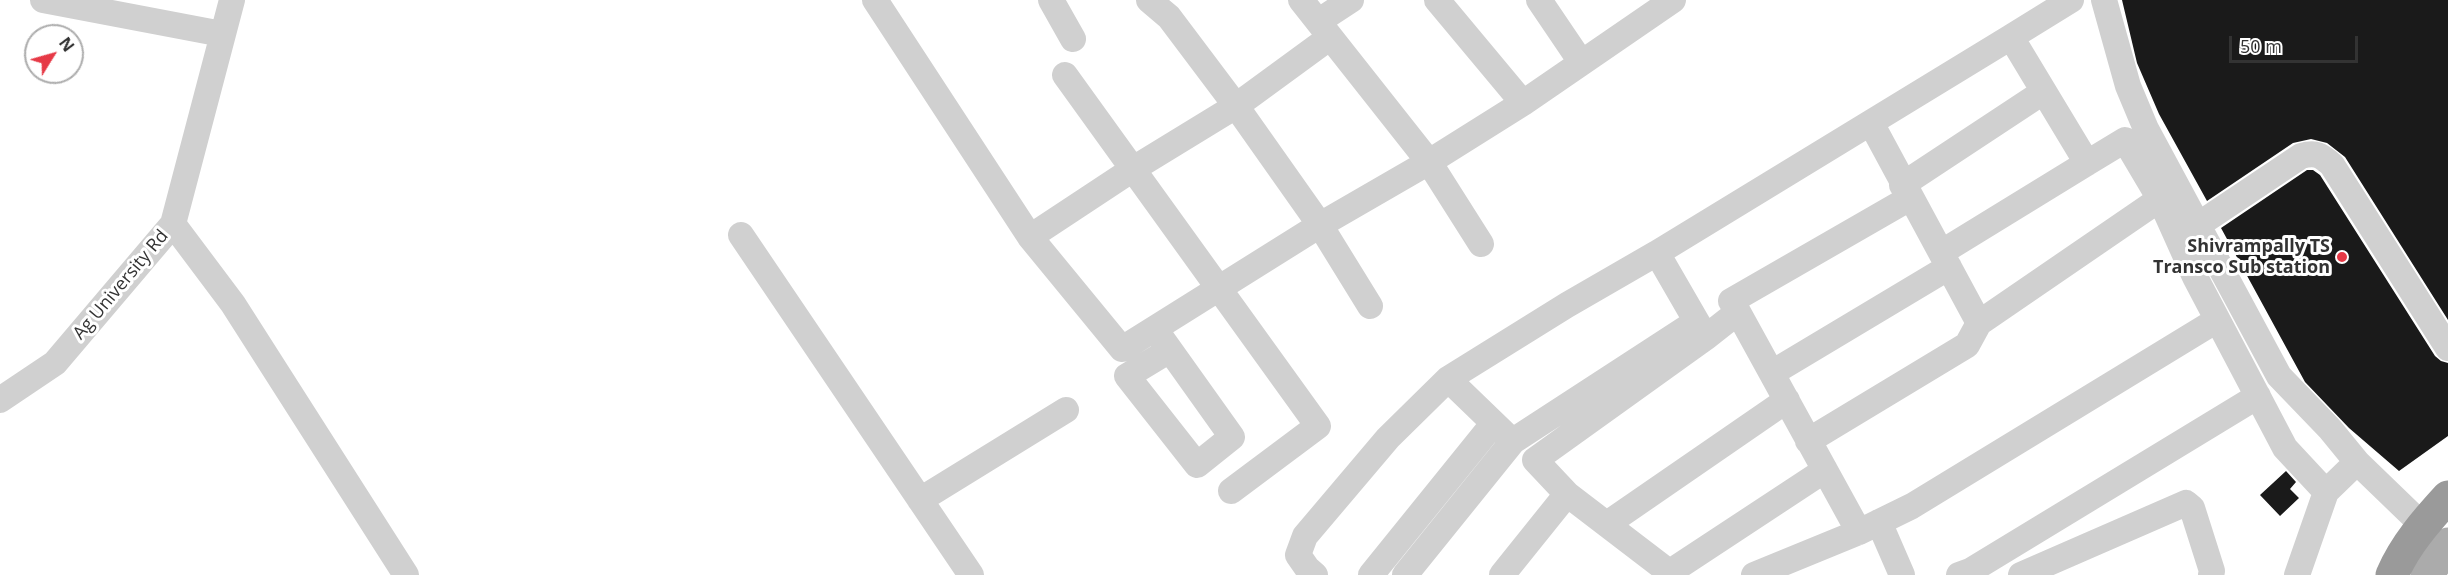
<!DOCTYPE html>
<html>
<head>
<meta charset="utf-8">
<style>
	body { margin:0 }
	#map { position:relative; width:2448px; height:575px; overflow:hidden; background:#fff; font-family:"Open Sans",sans-serif }
	canvas { display:block }
	.north { position:absolute; left:24px; top:24px; width:60px; height:60px; box-sizing:border-box; background:#fff; border:2px solid #adadad; border-radius:50%; rotate:53deg; font-size:16px; font-weight:700; line-height:24px; text-align:center; color:#333 }
	.north::after { content:''; display:block; margin:auto; width:21px; height:27px; background:#e63946; clip-path:polygon(50% 0,100% 100%,50% 72%,0 100%) }
	.scale { position:absolute; left:2229px; top:36px; width:129px; height:27px; box-sizing:border-box; border:3px solid #333; border-top:0; padding-left:8px; font-size:18px; line-height:21px; white-space:nowrap; color:#333; -webkit-text-stroke:4px #fff; paint-order:stroke }
</style>
</head>
<body>
<div id="map">
<canvas width="2448" height="575"></canvas>
<div class="north">N</div>
<div class="scale">50 m</div>
</div>
<script>
const ctx = document.querySelector('canvas').getContext('2d');
ctx.lineJoin = 'round';
function paint(path, color) { ctx.fillStyle = color; ctx.fill(path, 'evenodd'); }
function strokePath(path, color, width, dash) { ctx.strokeStyle = color; ctx.lineWidth = width; ctx.lineCap = dash ? 'butt' : 'round'; ctx.setLineDash(dash || []); ctx.stroke(path); }
function label(font, color, halo, rows, align = 'center') {
  ctx.font = font + ' "Open Sans",sans-serif'; ctx.lineWidth = 6; ctx.setLineDash([]); ctx.textBaseline = 'middle'; ctx.strokeStyle = halo; ctx.fillStyle = color; for (const [text, x, y, turn = 0] of rows) {
    ctx.save(); ctx.translate(x, y); ctx.rotate((+turn || 0) * Math.PI / 180); ctx.textAlign = isNaN(turn) ? turn : align; if (halo) ctx.strokeText(text, 0, 0); ctx.fillText(text, 0, 0); ctx.restore();
  }
}
paint(new Path2D(`
	M 2122,0 L 2448,0 L 2448,320 L 2345,157 L 2327,143 L 2311,139 L 2293,143 L 2207,201 L 2159,114 L 2137,63 Z
	M 2307,170 L 2313,170 L 2320,175 L 2435,356 L 2441,361 L 2448,363 L 2448,436 L 2399,471 L 2349,428 L 2305,382 L 2221,228 Z
	M 2286,471 L 2296,482 L 2290,489 L 2299,498 L 2280,516 L 2260,495 Z`), '#1a1a1a');
strokePath(new Path2D(`
	M 43,0 L 222,34
	M 875,0 L 1030,237 L 1122,349 L 1320,225 L 1429,162 L 1523,103 L 1673,0
	M 1051,0 L 1073,39
	M 1149,0 L 1169,17 L 1236,106 L 1320,225 L 1370,306
	M 1301,0 L 1429,162 L 1481,244
	M 1437,0 L 1523,103
	M 1539,0 L 1581,62
	M 2104,0 L 2128,86 L 2146,129 L 2279,376 L 2330,429 L 2357,462 L 2415,518
	M 1319,21 L 1351,0
	M 2011,37 L 2071,0
	M 1065,75 L 1318,426 L 1231,491
	M 1871,123 L 1979,323
	M 1902,185 L 2043,92
	M 173,224 L 233,304 L 406,575
	M 2198,225 L 2301,156 C 2316,152 2321,155 2332,165 L 2448,348
	M 741,235 L 971,575
	M 1030,237 L 1133,169 L 1236,106 L 1329,38
	M 1942,252 L 2087,163
	M 1657,253 L 1705,336
	M 1738,312 L 1731,301 L 1910,198
	M 1155,329 L 1232,437 L 1197,465 L 1127,376 L 1170,350
	M 1772,373 L 1949,267
	M 1448,379 L 1505,434
	M 0,400 L 55,363 L 173,224 L 232,0
	M 1808,441 L 1967,345 L 1979,323 L 2160,199
	M 1567,494 L 1535,460 L 1705,338 L 1738,312 L 1859,532
	M 920,500 L 1066,410
	M 1879,522 L 1902,575
	M 1607,524 L 1787,400
	M 1670,572 L 1825,470
	M 1315,575 L 1307,568 L 1298,555 L 1305,536 L 1388,438 L 1448,379 L 1567,305 L 1657,253 L 2011,37 L 2087,163 L 2125,140 L 2160,199 L 2195,277 L 2285,448 L 2326,492
	M 1371,575 L 1493,424
	M 1405,575 L 1513,441 L 1696,322
	M 1502,575 L 1567,494 L 1673,575
	M 1754,575 L 1859,532 L 1912,506 L 2217,320
	M 1959,575 L 1970,571 L 2258,396
	M 2021,575 L 2186,503 L 2192,508 L 2212,571 L 2211,575
	M 2297,575 L 2326,492 L 2357,462`), '#d0d0d0', 26);
strokePath(new Path2D(`
	M 2427,575 L 2448,544`), '#ababab', 33);
strokePath(new Path2D(`
	M 2392,575 C 2405,545 2426,521 2448,497`), '#9a9a9a', 33);
for (const [x, y, r, color] of [
	[2342,257,6,"#e63946"]
]) { const dot = new Path2D(); dot.arc(x, y, r, 0, 2 * Math.PI); ctx.fillStyle = color; ctx.fill(dot); strokePath(dot, '#fff', 2); }
label('bold 18px', '#333', '#fff', [
	["Shivrampally TS",2330,247],
	["Transco Sub station",2330,268]
], 'right');
label('18px', '#333', '#fff', [
	["Ag University Rd",121,285,-50]
]);
</script>
</body>
</html>
